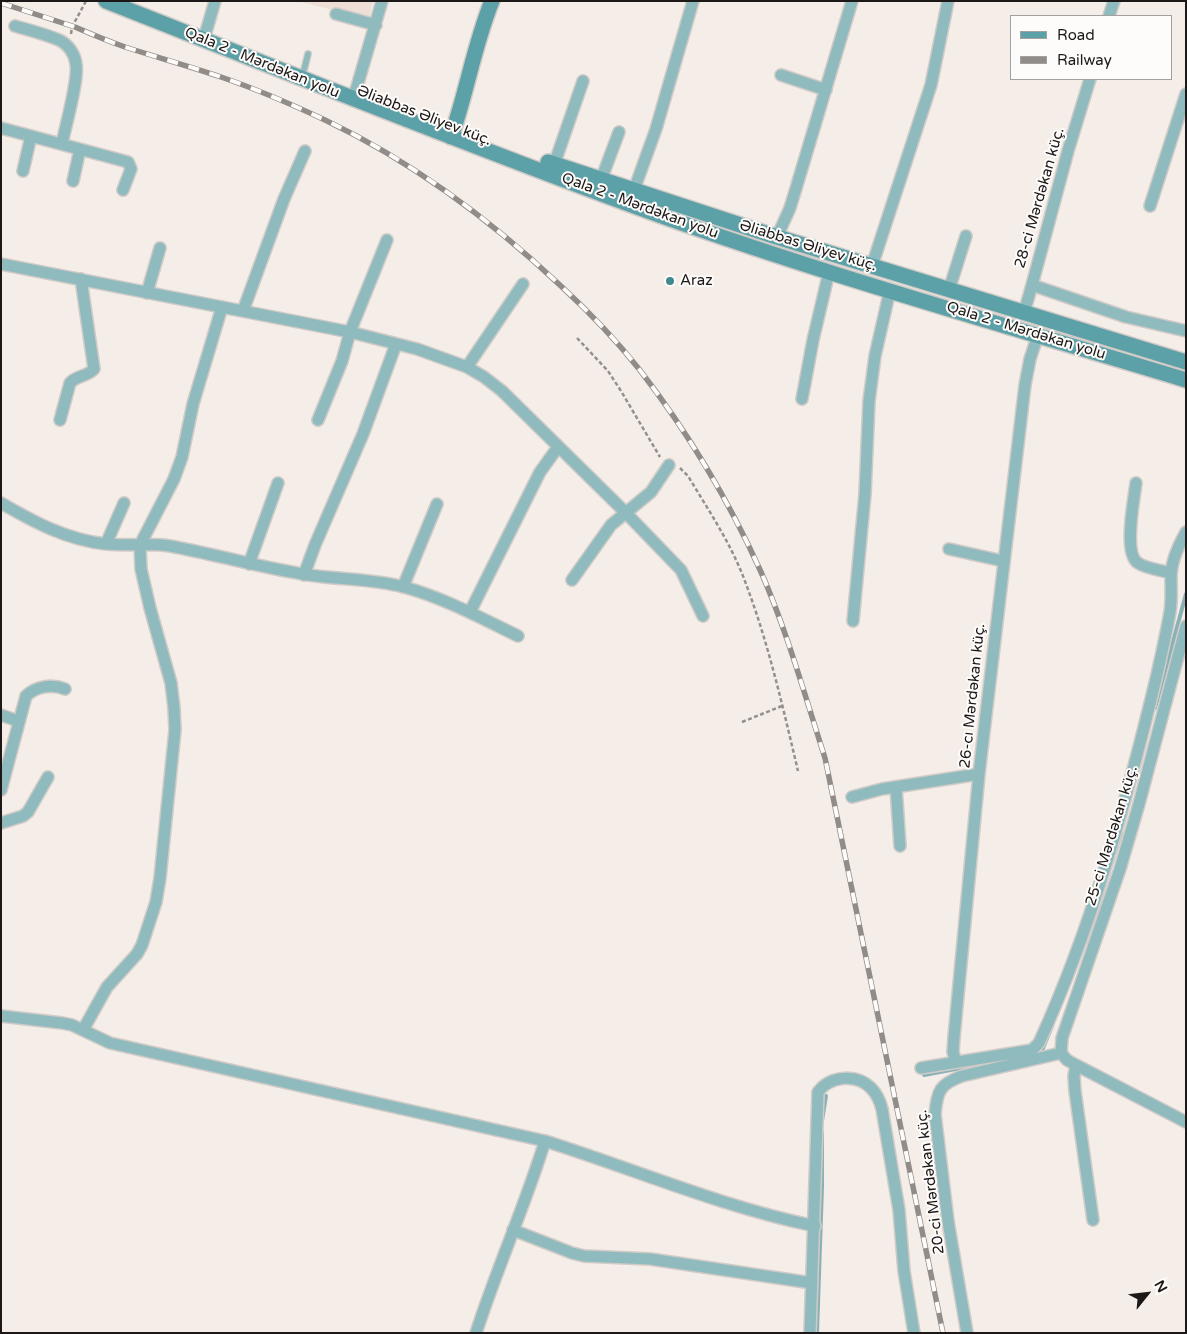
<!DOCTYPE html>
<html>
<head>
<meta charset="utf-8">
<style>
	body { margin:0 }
	#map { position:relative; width:1187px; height:1334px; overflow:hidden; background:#f4ede8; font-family:"Varela Round",sans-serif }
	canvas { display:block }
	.frame { position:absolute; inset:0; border:2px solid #1b1817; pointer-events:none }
	.legend { position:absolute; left:1010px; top:15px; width:162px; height:65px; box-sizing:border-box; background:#fefcfa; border:1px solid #a3a19f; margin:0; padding:6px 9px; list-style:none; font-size:15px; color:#1b1817 }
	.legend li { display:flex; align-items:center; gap:10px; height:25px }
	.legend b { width:25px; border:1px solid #a3a19f }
	.north { position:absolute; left:1122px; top:1269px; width:50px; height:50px; -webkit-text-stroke:4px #fefcfa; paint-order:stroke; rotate:61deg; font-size:14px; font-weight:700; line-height:20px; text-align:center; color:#1b1817 }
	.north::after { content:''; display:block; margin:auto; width:18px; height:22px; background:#1b1817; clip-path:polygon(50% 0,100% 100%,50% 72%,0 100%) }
</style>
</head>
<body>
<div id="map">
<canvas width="1187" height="1334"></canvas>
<div class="frame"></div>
<ul class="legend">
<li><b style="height:6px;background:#5ca1a7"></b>Road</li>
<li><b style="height:6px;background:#918c88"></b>Railway</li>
</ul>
<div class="north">N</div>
</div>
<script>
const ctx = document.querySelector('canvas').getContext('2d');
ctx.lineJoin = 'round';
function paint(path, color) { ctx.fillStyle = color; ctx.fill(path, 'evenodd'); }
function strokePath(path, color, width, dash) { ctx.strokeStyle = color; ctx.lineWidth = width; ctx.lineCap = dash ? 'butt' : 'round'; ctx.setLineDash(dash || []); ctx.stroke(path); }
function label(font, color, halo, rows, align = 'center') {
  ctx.font = font + ' "Varela Round",sans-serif'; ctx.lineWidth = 4; ctx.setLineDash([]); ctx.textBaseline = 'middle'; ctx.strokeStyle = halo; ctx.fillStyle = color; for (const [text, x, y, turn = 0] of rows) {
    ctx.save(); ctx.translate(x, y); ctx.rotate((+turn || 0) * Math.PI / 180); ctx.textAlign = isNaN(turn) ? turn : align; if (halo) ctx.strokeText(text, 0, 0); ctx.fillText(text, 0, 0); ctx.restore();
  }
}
paint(new Path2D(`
	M 297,1 L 373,1 L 369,19 Z`), '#eddfd5');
strokePath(new Path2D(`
	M 1155,708 L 1186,594
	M 1096,912 L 1121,833
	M 1037,1054 L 1041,1053 L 1052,1026
	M 924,1075 L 993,1062
	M 822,1121 L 826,1096
	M 817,1333 L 822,1187 L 822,1133`), '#8ab2b6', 4);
const lane = new Path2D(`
	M 304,70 L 308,54`);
const street = new Path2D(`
	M 336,14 L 376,25
	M 1109,16 L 1114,1
	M 15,26 C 29,30 45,34 59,40 C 68,44 75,54 76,64 C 79,80 65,127 62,144
	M 206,32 L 215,1
	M 781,75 L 826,90
	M 1090,79 L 1068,151 L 1032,285 L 1126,317 L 1186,331
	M 356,90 L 382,1
	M 1,128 L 128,162 L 131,169 L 123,190
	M 554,165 L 583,81
	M 23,171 L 31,136
	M 601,180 L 619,132
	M 73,181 L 80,149
	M 634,190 L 656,129 L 693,1
	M 1150,206 L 1186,94
	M 777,237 L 790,208 L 797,185 L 852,1
	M 1,264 L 350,332 L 417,349 L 467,367 L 484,377 L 502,391 L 625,512 L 681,570 L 703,616
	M 872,266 L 931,85 L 948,1
	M 949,290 L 966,236
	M 147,293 L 160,248
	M 243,311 L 284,199 L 305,151
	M 1024,313 L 1032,285
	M 467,367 L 523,284
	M 802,399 L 813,340 L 829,272
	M 60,420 L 70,383 C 77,375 87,377 94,369 L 81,279
	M 318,420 L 342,361 L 350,332 L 387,240
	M 1136,483 C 1134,500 1123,553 1138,563 C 1147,569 1161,570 1171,573
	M 1,503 C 34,522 67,540 106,544 C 127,546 148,543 170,546 C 214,554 258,567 303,574 C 336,580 371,578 404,587 C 444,598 481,618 518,636
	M 106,544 L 124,503
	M 949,549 L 1003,561
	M 249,564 L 278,483
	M 304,575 L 315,545 L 363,434 L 396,344
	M 572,580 L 611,525 L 651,492 L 669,465
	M 403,587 L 437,504
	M 470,612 L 540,472 L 558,447
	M 853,621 L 865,494 L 869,401 L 875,356 L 890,290
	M 1,715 L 18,721
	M 896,787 L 900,846
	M 1,790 L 26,696 C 36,686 52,684 65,689
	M 852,797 L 882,789 L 979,774
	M 1,823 L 23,816 L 28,812 L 48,777
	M 1,1016 L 62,1023 L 72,1025 L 110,1043 L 545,1141 C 634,1169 722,1207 815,1226
	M 83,1030 L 107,987 L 137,954 L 142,945 L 156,902 L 160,878 L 175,730 L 174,708 L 171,683 L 150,608 L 141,569 L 140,545 L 174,479 L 182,457 L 193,404 L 222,307
	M 1061,1053 L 1062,1038 L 1120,869 L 1139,804 L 1186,626
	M 1061,1053 L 1067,1060 L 1076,1065 L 1186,1122
	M 956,1062 L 953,1052 L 954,1037 L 979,774 L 1025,385 L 1030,359 L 1038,335
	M 1076,1065 L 1074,1076 L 1075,1091 L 1093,1220
	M 921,1068 L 1032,1050 L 1039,1043 C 1092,927 1126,803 1156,679 C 1161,657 1166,635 1170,612 C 1172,600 1171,587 1171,575 C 1172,559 1179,545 1186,532
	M 513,1230 L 572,1253 L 584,1256 L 650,1259 L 812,1283
	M 476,1333 C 497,1268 525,1206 545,1141
	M 810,1333 L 818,1092 C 830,1076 856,1073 871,1088 C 877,1094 880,1101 882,1109 L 899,1210 L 904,1271 L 914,1333
	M 967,1333 L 948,1221 L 935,1114 C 937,1091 940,1084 962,1076 L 1061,1053`);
const secondary = new Path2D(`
	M 106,1 C 279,69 452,139 626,203 C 810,271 999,323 1186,380
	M 451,137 C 467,92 474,45 492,1
	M 548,162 L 777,237 L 1186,362`);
strokePath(lane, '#d1cbc7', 8);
strokePath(street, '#d1cbc7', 14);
strokePath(secondary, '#d1cbc7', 18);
strokePath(new Path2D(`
	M 71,34 L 72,27 L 86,1
	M 577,338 L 608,371 L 621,391 L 660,457
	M 680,468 L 688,476 C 709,511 732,545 746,584 C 769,645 783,708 798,771
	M 742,722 L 782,706`), '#95908d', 2.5, [4, 2.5]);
strokePath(lane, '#8fbbbf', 5.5);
strokePath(street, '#8fbbbf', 11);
strokePath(secondary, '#5ca1a7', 15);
const rail = new Path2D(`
	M 1,3 C 26,11 51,19 75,27 C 91,34 108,41 125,47 C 156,57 189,66 221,77 C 256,89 291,104 325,120 C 413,162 491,220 562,287 C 589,312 616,340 639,369 C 687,431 729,501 761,572 C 787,631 805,696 825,758 L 943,1333`);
strokePath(rail, '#918c88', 5.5);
strokePath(rail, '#fefcfa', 4, [11]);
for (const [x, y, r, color] of [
	[670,281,5,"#41898f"]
]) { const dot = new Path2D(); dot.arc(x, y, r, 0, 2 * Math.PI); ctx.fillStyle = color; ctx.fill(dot); strokePath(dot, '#fefcfa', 2); }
label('15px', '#1b1817', '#fefcfa', [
	["Qala 2 - Mərdəkan yolu",262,63,22],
	["Əliabbas Əliyev küç.",424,116,21],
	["28-ci Mərdəkan küç.",1040,198,-74],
	["Qala 2 - Mərdəkan yolu",640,206,20],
	["Əliabbas Əliyev küç.",808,246,17],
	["Qala 2 - Mərdəkan yolu",1026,331,17],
	["26-cı Mərdəkan küç.",973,696,-84],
	["25-ci Mərdəkan küç.",1112,836,-73],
	["20-ci Mərdəkan küç.",931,1182,-97]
]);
label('15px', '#1b1817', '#fefcfa', [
	["Araz",680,281]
], 'left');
</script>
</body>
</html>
